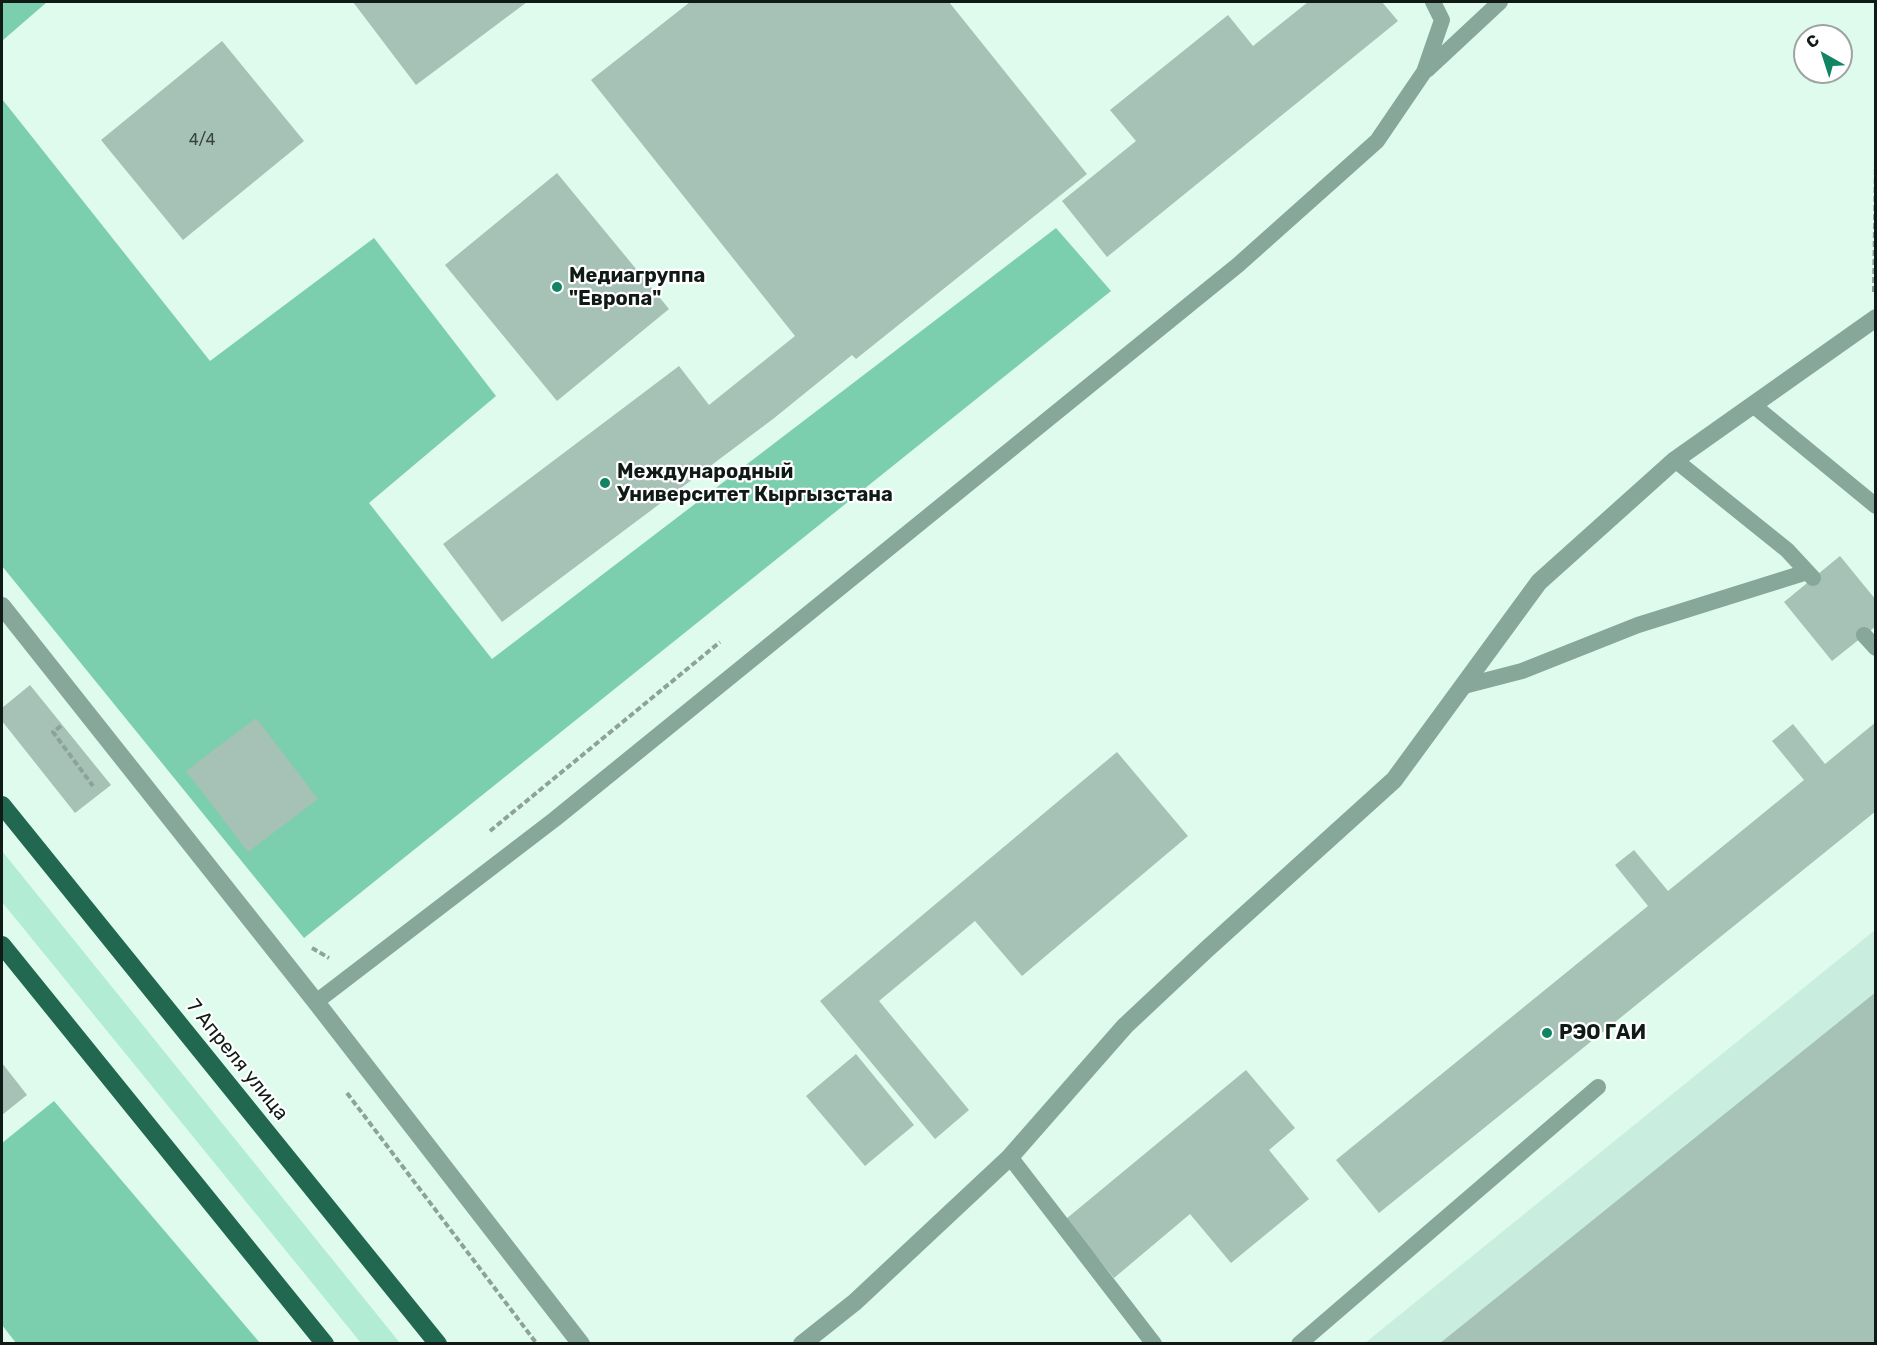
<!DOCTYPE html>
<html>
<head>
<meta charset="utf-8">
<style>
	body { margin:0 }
	#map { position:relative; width:1877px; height:1345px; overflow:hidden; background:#defbee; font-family:Rubik,sans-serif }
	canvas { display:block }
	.frame { position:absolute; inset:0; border:3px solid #101a16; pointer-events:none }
	.north { position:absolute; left:1793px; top:24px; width:60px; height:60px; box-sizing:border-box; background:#fff; border:2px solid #9fa3a2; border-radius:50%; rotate:321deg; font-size:16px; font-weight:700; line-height:24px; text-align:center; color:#101a16 }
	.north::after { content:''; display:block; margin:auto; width:21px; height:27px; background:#118463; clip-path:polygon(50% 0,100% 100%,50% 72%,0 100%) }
</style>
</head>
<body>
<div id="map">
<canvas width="1877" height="1345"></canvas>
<div class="frame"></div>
<div class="north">С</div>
</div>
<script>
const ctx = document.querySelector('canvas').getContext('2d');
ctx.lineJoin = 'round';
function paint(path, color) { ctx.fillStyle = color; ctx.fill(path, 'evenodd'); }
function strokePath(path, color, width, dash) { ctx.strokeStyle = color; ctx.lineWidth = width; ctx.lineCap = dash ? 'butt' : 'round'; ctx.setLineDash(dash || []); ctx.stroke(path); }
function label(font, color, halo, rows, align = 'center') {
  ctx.font = font + ' Rubik,sans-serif'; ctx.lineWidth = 4.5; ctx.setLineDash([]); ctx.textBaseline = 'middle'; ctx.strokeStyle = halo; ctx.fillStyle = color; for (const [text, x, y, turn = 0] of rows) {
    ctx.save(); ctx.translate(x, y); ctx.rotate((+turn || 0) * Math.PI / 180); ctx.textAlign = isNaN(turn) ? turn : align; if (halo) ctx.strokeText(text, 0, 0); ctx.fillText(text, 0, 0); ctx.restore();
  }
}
paint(new Path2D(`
	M 1875,930 L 1875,1343 L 1365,1343 Z`), '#c9edde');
paint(new Path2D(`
	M 2,851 L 400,1343 L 361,1343 L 2,902 Z`), '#b3ecd4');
paint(new Path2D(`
	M 2,2 L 47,2 L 2,41 Z
	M 2,99 L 210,361 L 374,238 L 496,396 L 369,503 L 492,659 L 1056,228 L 1111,291 L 304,938 L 2,566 Z
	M 54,1101 L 260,1343 L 16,1343 L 2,1325 L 2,1143 Z`), '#7ccfae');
paint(new Path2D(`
	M 353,2 L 527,2 L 416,85 Z
	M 690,2 L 949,2 L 1087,174 L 856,359 L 852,355 L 773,419 L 502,622 L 443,544 L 679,366 L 709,405 L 795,336 L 591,80 Z
	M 1308,2 L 1382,2 L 1398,21 L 1107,257 L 1062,201 L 1136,141 L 1110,110 L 1228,15 L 1253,46 Z
	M 222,41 L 304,141 L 183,240 L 101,140 Z
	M 557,173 L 669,309 L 557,401 L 445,265 Z
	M 1840,556 L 1876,600 L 1876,626 L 1832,661 L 1784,602 Z
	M 30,685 L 111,785 L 75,813 L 2,721 L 2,708 Z
	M 256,718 L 318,799 L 248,852 L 186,771 Z
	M 1876,722 L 1876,811 L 1379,1213 L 1336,1160 L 1648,906 L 1615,865 L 1634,850 L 1668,891 L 1804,780 L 1772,741 L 1793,724 L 1825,764 Z
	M 1117,752 L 1188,836 L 1022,976 L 975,921 L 879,1001 L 969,1110 L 935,1139 L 820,1001 Z
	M 1876,992 L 1876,1344 L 1439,1344 Z
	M 856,1054 L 914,1125 L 865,1166 L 806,1096 Z
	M 2,1063 L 27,1095 L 2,1115 Z
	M 1246,1070 L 1295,1128 L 1269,1150 L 1309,1199 L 1231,1263 L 1190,1214 L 1114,1278 L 1066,1219 Z`), '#a6c1b5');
strokePath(new Path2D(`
	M 1874,292 L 1876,160
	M 61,726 L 53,732 L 93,786
	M 490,831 L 720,642
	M 312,948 L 329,958
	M 347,1093 L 537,1344`), '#8da299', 4, [6, 3]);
strokePath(new Path2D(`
	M 1427,70 L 1500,2
	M 1753,405 L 1876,506
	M 1675,460 L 1787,550 L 1813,578
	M 1864,635 L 1876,648
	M 1464,686 L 1522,671 L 1638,625 L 1807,572
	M 316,1002 L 555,819 L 1238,265 L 1377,141 L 1424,72 L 1442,20 L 1433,2
	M 1010,1157 L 1154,1344
	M 1299,1344 L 1598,1087`), '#86a799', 16);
strokePath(new Path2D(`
	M 2,606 L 316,1002 L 581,1344
	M 802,1344 L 855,1302 L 1010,1157 L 1125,1026 L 1206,950 L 1394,780 L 1539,582 L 1675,460 L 1876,318`), '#86a799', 18);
strokePath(new Path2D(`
	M 2,805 L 438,1344
	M 2,945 L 325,1344`), '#226850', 18);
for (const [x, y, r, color] of [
	[557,287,6,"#118463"],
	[605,483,6,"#118463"],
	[1547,1033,6,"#118463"]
]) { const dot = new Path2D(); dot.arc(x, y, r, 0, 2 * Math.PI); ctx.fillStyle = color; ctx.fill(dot); strokePath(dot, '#fff', 2); }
label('16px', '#36443e', null, [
	["4/4",202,140]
]);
label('bold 20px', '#101a16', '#fff', [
	["Медиагруппа",569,276],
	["\"Европа\"",569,299],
	["Международный",617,472],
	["Университет Кыргызстана",617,495],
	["РЭО ГАИ",1559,1033]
], 'left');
label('20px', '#101a16', '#fff', [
	["7 Апреля улица",237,1060,51]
]);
</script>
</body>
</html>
